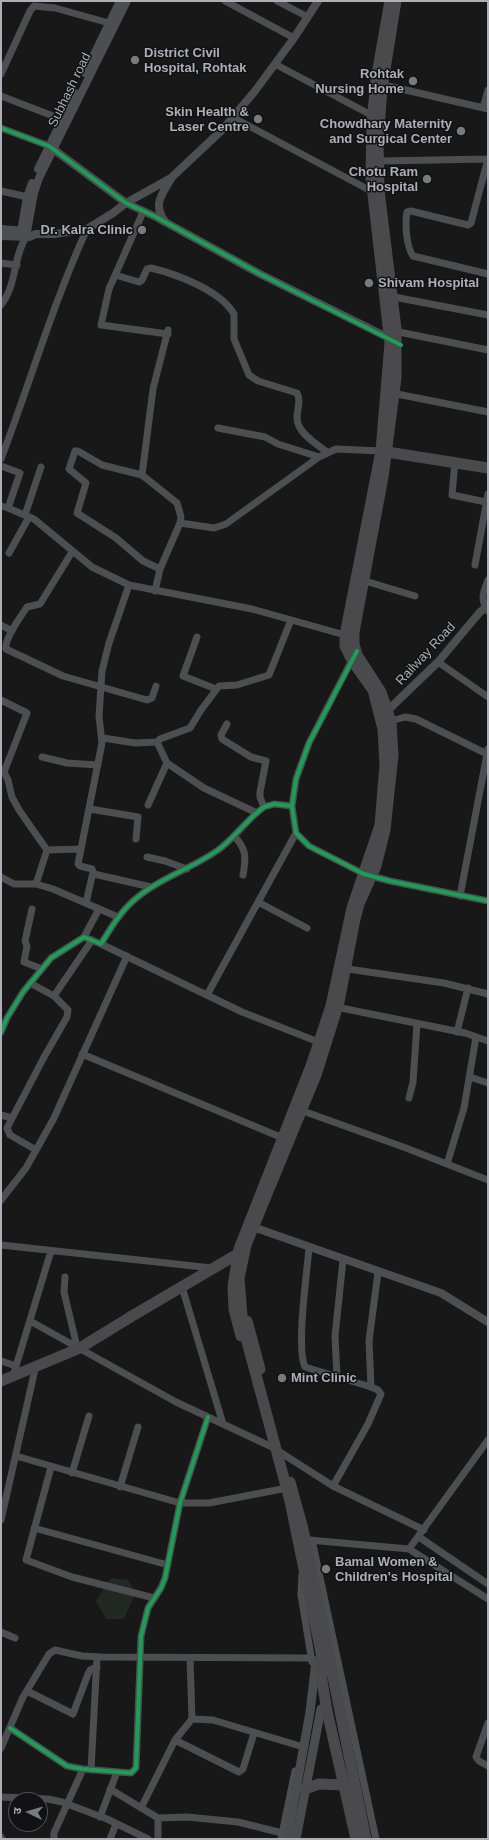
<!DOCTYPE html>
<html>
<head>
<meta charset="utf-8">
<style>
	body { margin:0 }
	#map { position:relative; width:489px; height:1840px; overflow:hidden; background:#181818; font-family:Helvetica,"Noto Sans Devanagari",sans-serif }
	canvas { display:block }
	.frame { position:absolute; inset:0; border:2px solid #abafb7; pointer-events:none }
	.north { position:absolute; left:8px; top:1792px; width:40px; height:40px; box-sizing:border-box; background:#121214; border:1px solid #4f5155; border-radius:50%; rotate:275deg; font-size:11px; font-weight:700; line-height:16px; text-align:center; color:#abafb7 }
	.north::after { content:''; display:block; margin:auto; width:14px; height:18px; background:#787a7f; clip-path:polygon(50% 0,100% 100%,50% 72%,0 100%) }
</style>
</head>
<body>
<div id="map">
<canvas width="489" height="1840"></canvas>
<div class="frame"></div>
<div class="north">उ</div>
</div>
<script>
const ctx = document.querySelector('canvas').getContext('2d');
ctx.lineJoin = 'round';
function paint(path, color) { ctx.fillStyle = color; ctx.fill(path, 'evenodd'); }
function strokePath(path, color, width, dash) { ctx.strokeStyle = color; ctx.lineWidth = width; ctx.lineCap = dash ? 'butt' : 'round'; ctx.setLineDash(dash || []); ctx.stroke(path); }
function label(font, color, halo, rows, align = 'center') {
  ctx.font = font + ' Helvetica,sans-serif'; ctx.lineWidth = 3; ctx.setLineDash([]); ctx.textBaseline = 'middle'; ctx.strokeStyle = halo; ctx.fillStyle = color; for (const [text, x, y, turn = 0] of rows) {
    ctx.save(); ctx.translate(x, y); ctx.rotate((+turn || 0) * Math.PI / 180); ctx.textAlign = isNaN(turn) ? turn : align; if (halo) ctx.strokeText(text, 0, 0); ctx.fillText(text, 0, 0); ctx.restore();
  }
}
paint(new Path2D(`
	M 111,1578 L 128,1580 L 136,1592 L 124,1619 L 106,1619 L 96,1601 Z`), '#222822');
strokePath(new Path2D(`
	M 225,1 L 294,38
	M 277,1 L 308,17
	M 275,64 L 373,116
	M 1,74 L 30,11 L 34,6 L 55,8 L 109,23
	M 384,85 L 488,109
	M 1,96 L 66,121
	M 483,108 L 488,90
	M 232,117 L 373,192
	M 1,128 L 49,146
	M 488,159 L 471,223 L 468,225 L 411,211 L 407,212 C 405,224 406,246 413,256 L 488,274
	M 375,164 L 380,161 L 488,159
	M 1,191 L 32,198
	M 143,212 L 109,289 L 101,325 L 168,334
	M 1,263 L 17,265
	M 115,275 L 139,282 L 142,280 L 147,269 L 151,268 C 176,274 220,290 234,314 L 234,339 L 249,375 L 258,381 L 297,393 C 303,402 293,416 299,426 C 304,437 318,445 327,452
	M 394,297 L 488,315
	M 1,305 C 17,285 13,257 26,237
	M 399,332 L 488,350
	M 397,394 L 488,412
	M 218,428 L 265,437 L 278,444 L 319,457
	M 1,459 C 30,383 53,303 87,229
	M 455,462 L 452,495 L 486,502
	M 1,466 L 20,473 L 8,508 L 1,506
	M 142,475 L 153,389 L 168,330
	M 8,508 L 34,519 L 92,567 L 129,585 L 252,609 L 345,635
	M 25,515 L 41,467
	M 180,523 L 214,528 L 226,524 L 319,457 L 336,449 L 381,451
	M 72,552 L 40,604 L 27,607 C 21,616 4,639 6,649 L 63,676 L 147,700 L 152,698 L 156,686
	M 9,553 L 29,517
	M 475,565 L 488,494
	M 488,580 C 483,592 480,600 488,611
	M 365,581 L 415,596
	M 155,591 L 160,569 L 180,523 L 181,517 L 177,503 L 142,475 L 102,465 L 78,451 L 75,451 L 69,469 L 86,483 L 77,513 L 116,538 L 143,561 L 160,569
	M 1,625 L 12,631
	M 197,637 L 183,676 L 216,689
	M 353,658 L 309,743 L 296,779 L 292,806 L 296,833 L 309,846 L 364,874 L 390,881 L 488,901
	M 438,662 L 488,697
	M 1,700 L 27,713 L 4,772 L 8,780 L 12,797 L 19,810 L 47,850 L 36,884
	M 391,721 L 405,717 L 416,719 L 487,754
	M 227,724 L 221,735 L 222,739 L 251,757 L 266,761 L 260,792 L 260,797 L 264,807
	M 103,738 L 135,743 L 157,742 L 160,739 L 190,728 L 201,710 L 219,686 L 237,685 L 269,675 L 291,620
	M 157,742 L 167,763 L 204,788 L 257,813
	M 42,757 L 67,763 L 98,765
	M 148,805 L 167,763
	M 90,809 L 138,817 L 136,839
	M 234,836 C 247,849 246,859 243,875
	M 47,850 L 81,849
	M 147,857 L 165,861 L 187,869
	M 94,874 L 151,887
	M 1,877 L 14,884 L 36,884 L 53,889 L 118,917
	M 460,896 L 488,749
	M 258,902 L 307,928
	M 86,903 L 93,872 L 92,869 L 80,866 L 78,864 L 102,743 L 99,716 L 102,671 L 109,643 L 129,585
	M 32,909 L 25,941 L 27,946 L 24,962 L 42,969
	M 84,937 L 99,909
	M 101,944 L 242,1012 L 321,1043
	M 348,969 L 444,983 L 488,994
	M 30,983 L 54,996 L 68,1010 L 67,1017 L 43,1059 L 7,1128 L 10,1135 L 36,1150
	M 207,995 L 296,833
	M 54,996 L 92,940
	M 341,1008 L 465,1033 L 488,1041
	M 1,1032 L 7,1018 L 23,992 L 51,958 L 84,937 L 101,944 C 112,926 122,909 139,896 C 162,877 193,868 218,850 C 235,838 247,819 264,807 L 274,804 L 292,806
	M 457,1032 L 468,988
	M 82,1054 L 285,1139
	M 470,1077 L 488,1083
	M 409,1098 L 413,1082 L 417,1024
	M 303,1111 L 406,1148 L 488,1180
	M 1,1115 L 12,1118
	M 447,1164 L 464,1108 L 476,1037
	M 1,1200 L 26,1168 L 54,1118 L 127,956
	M 1,1245 L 212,1268
	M 309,1248 C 307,1272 296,1349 305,1367 L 371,1387 L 378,1390 L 381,1394 L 368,1424 L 333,1486
	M 65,1277 L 64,1292 L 77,1347
	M 182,1287 L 223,1424
	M 30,1321 L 176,1402 L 272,1447 L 333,1486 L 424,1530
	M 1,1361 L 16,1366
	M 13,1376 L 51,1251
	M 337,1377 L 335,1336 L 343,1260
	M 371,1387 L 369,1341 L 378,1272
	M 16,1456 L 180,1503 L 209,1503 L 282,1489
	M 51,1467 L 26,1560 L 72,1577 L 154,1598
	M 72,1473 L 89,1416
	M 120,1487 L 138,1427
	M 1,1520 L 36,1365
	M 34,1528 L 168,1565
	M 419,1537 L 488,1584
	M 309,1540 L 409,1549 L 488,1440
	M 312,1540 L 376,1839
	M 409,1549 L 488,1599
	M 302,1575 L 301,1595 L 312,1662
	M 1,1632 L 15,1638
	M 27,1691 L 73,1714 L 88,1674 L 90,1670 L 97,1667
	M 192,1719 L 213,1720 L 300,1746
	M 488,1723 L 476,1757 L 479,1761 L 488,1766
	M 10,1728 L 67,1766 L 83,1769 L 131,1773 L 136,1768 L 141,1636 L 148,1608 L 161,1588 L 165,1578 L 180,1503 L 208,1417
	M 175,1740 L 239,1772 L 243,1769 L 254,1733
	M 1,1748 L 23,1697 L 49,1654 L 55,1650 L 82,1656 L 102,1657 L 312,1658
	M 91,1770 L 97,1657
	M 110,1789 L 158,1818 L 187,1817 L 238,1822 L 282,1833
	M 1,1797 L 48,1799 L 62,1802 L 107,1819 L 148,1839
	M 141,1808 L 175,1740 L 192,1719 L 190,1658
	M 100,1817 L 117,1772
	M 1,1837 L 2,1839
	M 54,1839 L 54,1833 L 83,1769
	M 110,1839 L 116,1824
	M 158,1839 L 158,1818
	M 281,1839 L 295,1771`), '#4d4e51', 7);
strokePath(new Path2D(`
	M 85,73 L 120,1
	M 49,146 L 126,203 L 156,217 L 260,274 L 393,340
	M 38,169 L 75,93
	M 164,220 C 153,204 162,194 171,179
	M 1,229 L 25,231
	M 21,232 L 27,197 L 32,183
	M 1,236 L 29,237 L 36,234 L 55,234 L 87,229 L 113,213 L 126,203 L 171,178 L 222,130 L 255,91 L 294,38 L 318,1
	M 26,237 L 34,193 L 39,178 L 127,1
	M 384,714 L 438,662 L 480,612 L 488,606`), '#4d4e51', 8);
strokePath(new Path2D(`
	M 287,1839 L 310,1712 L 316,1661
	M 296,1839 L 321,1709`), '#4b4c4e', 9);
strokePath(new Path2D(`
	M 381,451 L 390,343 L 371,177 L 372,123 L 376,80 L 390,1`), '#4a4a4c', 11);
strokePath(new Path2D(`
	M 247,1321 L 260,1369
	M 241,1336 L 234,1309 L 233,1286 L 239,1249 L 311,1066 L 331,1006 L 352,908 L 380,825 L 385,765 L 383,729 L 373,690 L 353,662 L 345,646 L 345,635 L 381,451 L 488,468
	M 1,1381 L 80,1348 L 132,1316 L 241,1252
	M 290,1482 L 303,1529 L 366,1839
	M 319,1662 L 327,1711 L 356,1839
	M 305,1789 L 319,1784 L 344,1785`), '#4a4a4c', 11);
strokePath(new Path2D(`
	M 253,1227 L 441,1293 L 488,1322`), '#4d4e51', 8);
strokePath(new Path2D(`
	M 325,1672 L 290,1501 L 246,1338 L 242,1316 L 239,1278 L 246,1245 L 316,1075 L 339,1002 L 355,919 L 359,904 L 376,866 L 385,830 L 393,755 L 391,722 L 381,692 L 357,655 L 354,644 L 354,632 L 383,477 L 396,378 L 396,329 L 379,190 L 378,142 L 382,88 L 396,1`), '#4a4a4c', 11);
strokePath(new Path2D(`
	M 1,128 L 49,146 L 126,203 L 156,217 L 260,274 L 401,345
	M 357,651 L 309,743 L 296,779 L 292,806 L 296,833 L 309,846 L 364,874 L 390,881 L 488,901
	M 1,1032 L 7,1018 L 23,992 L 51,958 L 84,937 L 101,944 C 112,926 122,909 139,896 C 162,877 193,868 218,850 C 235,838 247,819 264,807 L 274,804 L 292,806
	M 10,1728 L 67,1766 L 83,1769 L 131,1773 L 136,1768 L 141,1636 L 148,1608 L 161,1588 L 165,1578 L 180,1503 L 208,1417`), '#1a9f57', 4);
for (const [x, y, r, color] of [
	[135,60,5,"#787a7f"],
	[413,81,5,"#787a7f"],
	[258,119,5,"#787a7f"],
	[461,131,5,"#787a7f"],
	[427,179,5,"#787a7f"],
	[142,230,5,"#787a7f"],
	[369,283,5,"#787a7f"],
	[282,1378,5,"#787a7f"],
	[326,1569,5,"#787a7f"]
]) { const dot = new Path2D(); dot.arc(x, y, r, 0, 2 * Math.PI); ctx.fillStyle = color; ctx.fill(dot); strokePath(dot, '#121214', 1.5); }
label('bold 13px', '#abafb7', '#121214', [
	["District Civil",144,53,"left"],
	["Hospital, Rohtak",144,68,"left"],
	["Rohtak",404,74],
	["Nursing Home",404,89],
	["Skin Health &",249,112],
	["Laser Centre",249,127],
	["Chowdhary Maternity",452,124],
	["and Surgical Center",452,139],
	["Chotu Ram",418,172],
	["Hospital",418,187],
	["Dr. Kalra Clinic",133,230],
	["Shivam Hospital",378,283,"left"],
	["Mint Clinic",291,1378,"left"],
	["Bamal Women &",335,1562,"left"],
	["Children's Hospital",335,1577,"left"]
], 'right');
label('13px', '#abafb7', '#121214', [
	["Subhash road",70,90,-64],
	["Railway Road",426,654,-47]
]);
</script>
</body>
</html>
